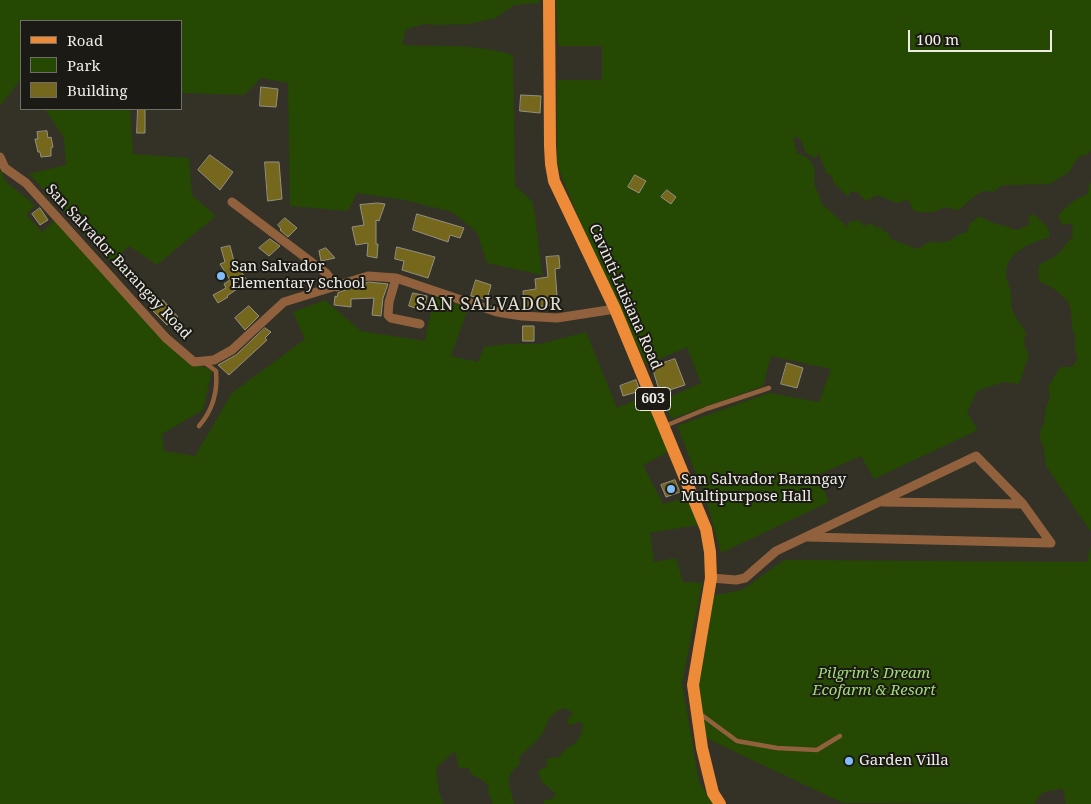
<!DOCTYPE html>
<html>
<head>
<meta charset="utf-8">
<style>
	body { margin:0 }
	#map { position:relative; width:1091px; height:804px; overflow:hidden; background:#343227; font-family:"Noto Serif",serif }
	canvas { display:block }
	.legend { position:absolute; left:20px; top:20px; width:162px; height:90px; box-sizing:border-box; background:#1b1a15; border:1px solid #6f6e68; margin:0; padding:6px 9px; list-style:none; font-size:15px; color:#edece5 }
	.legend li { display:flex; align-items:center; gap:10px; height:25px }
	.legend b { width:25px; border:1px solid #6f6e68 }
	.scale { position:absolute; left:908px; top:30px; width:144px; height:22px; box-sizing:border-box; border:2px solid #edece5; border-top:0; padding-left:6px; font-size:15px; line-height:18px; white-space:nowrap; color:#edece5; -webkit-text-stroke:4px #1b1a15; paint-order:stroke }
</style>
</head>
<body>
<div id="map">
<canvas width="1091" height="804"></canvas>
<ul class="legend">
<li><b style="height:6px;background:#ed8b39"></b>Road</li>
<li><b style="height:14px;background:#254803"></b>Park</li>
<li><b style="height:14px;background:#75681c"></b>Building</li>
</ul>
<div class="scale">100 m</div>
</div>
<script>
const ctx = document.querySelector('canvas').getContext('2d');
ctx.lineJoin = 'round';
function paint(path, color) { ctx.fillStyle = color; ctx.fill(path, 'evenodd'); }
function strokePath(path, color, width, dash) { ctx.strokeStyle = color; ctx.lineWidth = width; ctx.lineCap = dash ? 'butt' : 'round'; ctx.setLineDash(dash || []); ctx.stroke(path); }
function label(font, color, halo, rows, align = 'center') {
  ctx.font = font + ' "Noto Serif",serif'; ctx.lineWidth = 4; ctx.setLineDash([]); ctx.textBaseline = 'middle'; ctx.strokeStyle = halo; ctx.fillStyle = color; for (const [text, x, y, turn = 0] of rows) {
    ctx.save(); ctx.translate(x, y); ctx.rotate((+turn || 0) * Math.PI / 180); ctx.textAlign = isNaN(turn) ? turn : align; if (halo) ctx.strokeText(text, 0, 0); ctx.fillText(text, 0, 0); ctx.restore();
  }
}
paint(new Path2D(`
	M 0,0 L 539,0 L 540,3 L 514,5 L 496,18 L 469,24 L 442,25 L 424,24 L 406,29 L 402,44 C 419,47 428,45 444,46 C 468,46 490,48 513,55 L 515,186 L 532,201 L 535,215 L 542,275 L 487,263 L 477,232 L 452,212 L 405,200 L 357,193 L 348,211 L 290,206 L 288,83 L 261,78 L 244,95 L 181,93 L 181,21 L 21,21 L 21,79 L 0,106 Z
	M 556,0 L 1091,0 L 1091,150 L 1089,154 L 1078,157 L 1070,171 L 1050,184 L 1007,185 L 1001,186 L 993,192 L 983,191 L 973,197 L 959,210 L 944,207 C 934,214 926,213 914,211 L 908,200 L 897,203 L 877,195 L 866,201 L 858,193 L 850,191 L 849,197 L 834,184 L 832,176 L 826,173 L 819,153 L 815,158 L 805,152 L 802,141 L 796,136 L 793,138 L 797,153 L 808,158 L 815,169 L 814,183 L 822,204 L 849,228 L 848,222 L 859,220 L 864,226 L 870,223 L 877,228 L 881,226 L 883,232 L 887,231 L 891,239 L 918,249 C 933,237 935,245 949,241 C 956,238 956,234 967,232 L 970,223 L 980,216 L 991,222 L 1017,230 L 1029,225 L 1029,216 L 1034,214 L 1048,228 L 1050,237 C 1033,242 1009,250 1006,271 C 1005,278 1010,286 1011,293 C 1012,297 1011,301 1011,305 C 1013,315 1020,324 1026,332 L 1024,343 L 1029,355 L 1019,384 L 1003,382 L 977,391 L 967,413 L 978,430 L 874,479 L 861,456 L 818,475 L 829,502 L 721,553 L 705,496 L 677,426 L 769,393 L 819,402 L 831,369 L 771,356 L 763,386 L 671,419 L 664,400 L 701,383 L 687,347 L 646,365 L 577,214 L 557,165 L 557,80 L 602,80 L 602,46 L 558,46 Z
	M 45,109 L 130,109 L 133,154 L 189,158 L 192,195 L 216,216 L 157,265 L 129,246 L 111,262 L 29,174 L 66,165 L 64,138 Z
	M 0,168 L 5,181 L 35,205 L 26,215 L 42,232 L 55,220 L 186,361 L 212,370 L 203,410 L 162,434 L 164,451 L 195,456 L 232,393 L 305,339 L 293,312 L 325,300 L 361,331 L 425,341 L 434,296 L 468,308 L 451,356 L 478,362 L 484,347 L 507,344 L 540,344 L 586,332 L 617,408 L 645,396 L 668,452 L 643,465 L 663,504 L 690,497 L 698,525 L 650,533 L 654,562 L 676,558 L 683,582 L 702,583 L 682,683 L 699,783 L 715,804 L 544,804 L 544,800 L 553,799 L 556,794 L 541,781 L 538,771 L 547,766 L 546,759 L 559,757 C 571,741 580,748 583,724 L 579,722 L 570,725 L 566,722 L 573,713 L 564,708 C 549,713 549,722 542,734 C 537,742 526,750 519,757 L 520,764 C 501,779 511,786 514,804 L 493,804 L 487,789 L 490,787 L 482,780 L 471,774 L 469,768 L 459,768 L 455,751 L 436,768 L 439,793 L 444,804 L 0,804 Z
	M 1091,183 L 1091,532 L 1046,466 L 1044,449 L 1039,435 L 1044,423 L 1046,407 L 1050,396 L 1048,387 L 1060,367 L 1072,367 L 1078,359 L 1075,350 L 1075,335 L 1072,328 L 1071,311 L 1068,301 L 1053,288 L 1039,281 L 1038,273 L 1039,265 L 1056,256 L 1073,236 L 1072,223 L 1063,225 L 1058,216 C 1067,205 1075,199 1088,194 L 1089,184 Z
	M 1091,544 L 1091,804 L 1066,804 L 1063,788 L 1042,793 L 1034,804 L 843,803 L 706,738 L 695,680 L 712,596 L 742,590 L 784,560 L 1087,562 Z`), '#254803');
const building = new Path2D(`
	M 261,87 L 278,89 L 276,107 L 260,106 Z
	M 521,95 L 541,96 L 540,113 L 520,111 Z
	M 138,109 L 145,109 L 145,133 L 137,133 Z
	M 47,131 L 48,138 L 51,137 L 53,147 L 51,148 L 51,156 L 41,157 L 40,152 L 38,152 L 35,139 L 38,139 L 37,132 Z
	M 210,155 L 233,172 L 220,190 L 198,170 Z
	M 265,162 L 279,162 L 282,199 L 268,201 Z
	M 635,175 L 646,181 L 639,193 L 628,187 Z
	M 667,190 L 676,197 L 671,204 L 661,197 Z
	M 378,203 L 385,204 L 379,221 L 376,220 L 376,244 L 378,244 L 377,258 L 367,256 L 368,243 L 356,245 L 352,227 L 364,225 L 360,205 Z
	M 40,208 L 48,220 L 40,225 L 32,214 Z
	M 417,214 L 464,228 L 460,238 L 450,235 L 448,242 L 413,230 Z
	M 285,218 L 297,228 L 288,237 L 280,230 L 281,229 L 278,225 Z
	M 270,239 L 280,246 L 269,256 L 259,248 Z
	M 230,246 L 234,261 L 249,283 L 241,289 L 240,287 L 227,296 L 228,297 L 218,303 L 213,295 L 226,288 L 224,284 L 230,280 L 220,264 L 225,262 L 221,248 Z
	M 397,247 L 435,257 L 428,278 L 402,270 L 404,261 L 395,259 Z
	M 326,248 L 335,258 L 321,261 L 319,251 Z
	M 559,256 L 560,268 L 555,269 L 557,295 L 552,296 L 552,305 L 524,308 L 523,291 L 536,289 L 535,279 L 548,277 L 546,257 Z
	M 476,280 L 491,285 L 487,300 L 471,296 Z
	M 369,282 L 388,284 L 383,298 L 381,316 L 372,315 L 374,298 L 351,299 L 351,307 L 334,305 L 335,296 L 337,297 L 338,293 Z
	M 413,293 L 427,296 L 424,311 L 409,306 Z
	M 163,300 L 178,317 L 167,325 L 153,311 Z
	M 249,306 L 259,316 L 245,330 L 235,318 Z
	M 523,326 L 534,326 L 534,341 L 523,341 Z
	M 265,328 L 271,332 L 265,338 L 267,340 L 229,375 L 218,365 L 236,355 Z
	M 675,359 L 685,385 L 660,393 L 652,367 Z
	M 787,363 L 803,368 L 797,388 L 781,384 Z
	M 636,380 L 640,391 L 623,396 L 620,386 Z
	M 675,480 L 680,492 L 666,497 L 661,485 Z`);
paint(building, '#75681c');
strokePath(building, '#939083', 1);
strokePath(new Path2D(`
	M 199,426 C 213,410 218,393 216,371 L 204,362
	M 665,426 L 706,409 L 769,388
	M 699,713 L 737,741 L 777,748 L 817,750 L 840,736`), '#91613d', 4.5);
strokePath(new Path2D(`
	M 0,157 L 5,168 L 26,183 L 166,338 L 194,362 L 214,360 L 232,350 L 284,302 L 368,276 L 396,278 L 497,312 L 522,316 L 557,318 L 615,309
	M 232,202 L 326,273 L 337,287
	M 396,278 L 389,302 L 388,315 L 391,318 L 420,324
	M 883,502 L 1023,504
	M 807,537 L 1051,543
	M 711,578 L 736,580 L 745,578 L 776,551 L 976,456 L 1023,504 L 1051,543`), '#91613d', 9);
strokePath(new Path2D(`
	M 549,0 L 550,146 L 551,164 L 554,181 L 615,309 L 706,529 L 710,552 L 711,578 L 693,685 L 702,748 L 713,793 L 720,804`), '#ed8b39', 12);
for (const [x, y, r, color] of [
	[221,276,5,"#81bdfa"],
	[671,489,5,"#81bdfa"],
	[849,761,5,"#81bdfa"]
]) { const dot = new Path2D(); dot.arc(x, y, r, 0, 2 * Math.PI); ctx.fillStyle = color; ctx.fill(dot); strokePath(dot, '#1b1a15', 2); }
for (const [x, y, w] of [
	[653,399,35]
]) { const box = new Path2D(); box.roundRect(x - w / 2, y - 11.5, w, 23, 4); ctx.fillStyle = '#1b1a15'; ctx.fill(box); strokePath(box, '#edece5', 1); }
label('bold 14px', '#edece5', null, [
	["603",653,399]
]);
label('15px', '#edece5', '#1b1a15', [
	["San Salvador Barangay Road",118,262,47],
	["Cavinti-Luisiana Road",625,297,66]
]);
label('15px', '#edece5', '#1b1a15', [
	["San Salvador",231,267],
	["Elementary School",231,284],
	["San Salvador Barangay",681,480],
	["Multipurpose Hall",681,497],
	["Garden Villa",859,761]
], 'left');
label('italic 15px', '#a0dd76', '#1b1a15', [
	["Pilgrim's Dream",874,674],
	["Ecofarm & Resort",874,691]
]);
ctx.letterSpacing = '1px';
label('18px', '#dedccd', '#1b1a15', [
	["SAN SALVADOR",489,305]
]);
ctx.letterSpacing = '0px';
</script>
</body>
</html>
